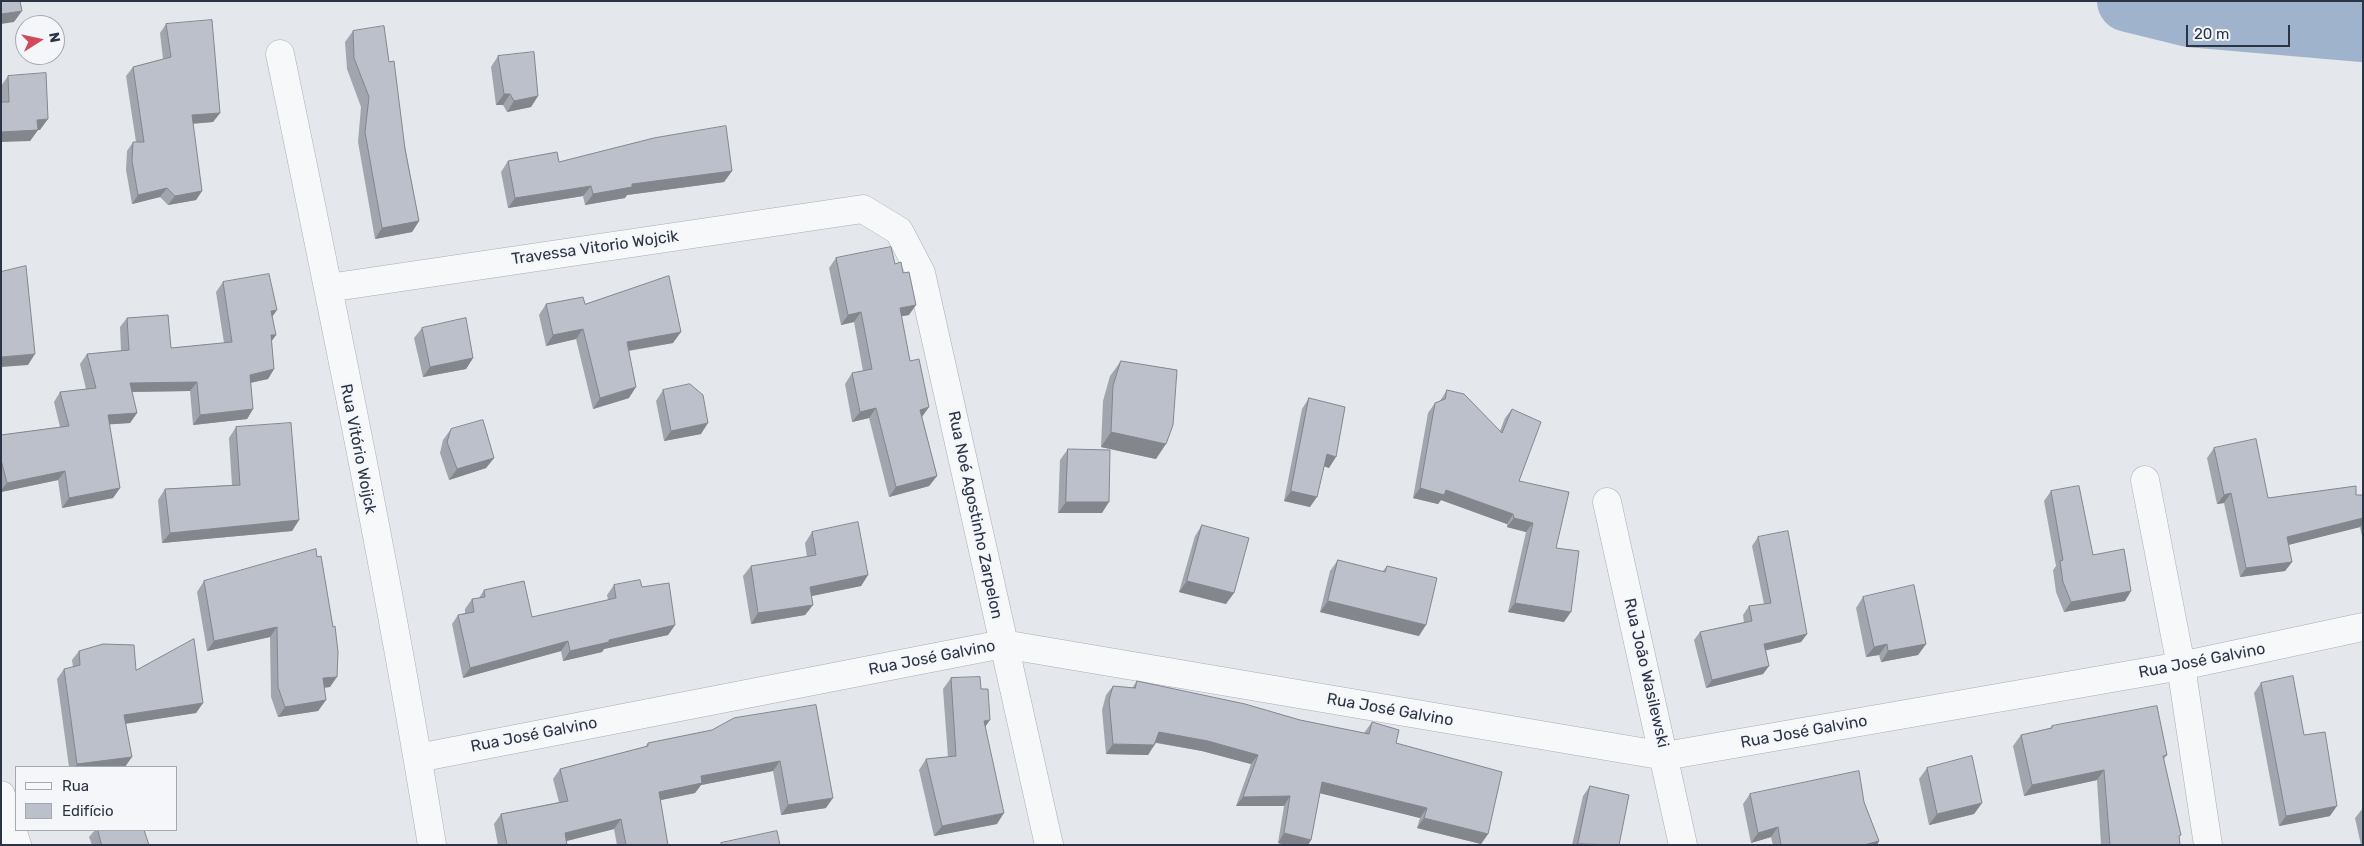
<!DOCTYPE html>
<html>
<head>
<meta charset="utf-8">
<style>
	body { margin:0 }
	#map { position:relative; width:2364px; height:846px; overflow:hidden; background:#e4e7ec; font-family:Rubik,sans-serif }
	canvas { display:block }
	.frame { position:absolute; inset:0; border:2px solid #2b3445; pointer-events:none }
	.legend { position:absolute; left:15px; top:766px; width:162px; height:65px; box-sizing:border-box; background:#f4f6f9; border:1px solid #a4a8b1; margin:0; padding:6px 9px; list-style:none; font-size:15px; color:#2b3445 }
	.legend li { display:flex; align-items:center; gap:10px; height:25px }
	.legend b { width:25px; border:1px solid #a4a8b1 }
	.north { position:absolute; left:15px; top:15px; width:50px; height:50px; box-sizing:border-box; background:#f4f6f9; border:1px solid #a4a8b1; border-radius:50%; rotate:80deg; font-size:14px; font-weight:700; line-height:20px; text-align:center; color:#2b3445 }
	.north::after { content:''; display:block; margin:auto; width:18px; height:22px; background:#d1495b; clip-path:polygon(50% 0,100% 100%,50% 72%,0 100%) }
	.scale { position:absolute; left:2186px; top:25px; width:104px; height:22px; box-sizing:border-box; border:2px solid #2b3445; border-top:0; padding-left:6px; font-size:15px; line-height:18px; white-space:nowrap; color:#2b3445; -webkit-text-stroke:4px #f4f6f9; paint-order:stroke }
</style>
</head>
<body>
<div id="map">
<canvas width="2364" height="846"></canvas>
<div class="frame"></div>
<ul class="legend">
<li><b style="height:6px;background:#f7f8fa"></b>Rua</li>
<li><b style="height:14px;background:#bbc0ca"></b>Edifício</li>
</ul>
<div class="north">N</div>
<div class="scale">20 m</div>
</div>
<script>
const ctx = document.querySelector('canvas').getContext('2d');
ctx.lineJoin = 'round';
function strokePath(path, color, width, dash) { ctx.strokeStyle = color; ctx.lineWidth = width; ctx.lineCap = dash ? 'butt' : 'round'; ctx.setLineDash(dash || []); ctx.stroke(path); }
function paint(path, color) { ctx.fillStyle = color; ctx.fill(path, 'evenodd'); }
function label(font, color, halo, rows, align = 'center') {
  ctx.font = font + ' Rubik,sans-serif'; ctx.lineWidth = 4; ctx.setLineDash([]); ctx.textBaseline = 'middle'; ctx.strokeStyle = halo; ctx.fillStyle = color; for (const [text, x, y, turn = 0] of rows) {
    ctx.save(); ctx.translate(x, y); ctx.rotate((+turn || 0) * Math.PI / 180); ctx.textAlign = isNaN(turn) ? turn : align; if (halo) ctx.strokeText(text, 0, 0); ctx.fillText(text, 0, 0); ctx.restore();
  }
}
strokePath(new Path2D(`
	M 2128,1 L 2189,16 L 2363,31`), '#9fb4cc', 62);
const minor = new Path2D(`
	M 280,54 C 334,316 389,580 432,845
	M 328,288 L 863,209 L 899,231 L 921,273 L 1049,845
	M 2145,480 L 2181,666 L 2208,845
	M 1607,502 L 1683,845
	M 418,758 L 1003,644 L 1665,756 L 2181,666 L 2363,627
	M 1,795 L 17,845`);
strokePath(minor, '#a9aeb7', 29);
strokePath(minor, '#f7f8fa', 28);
paint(new Path2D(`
	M 166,24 L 220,113 L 213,122 L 193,124 L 202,191 L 196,200 L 168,205 L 160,197 L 132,204 L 126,170 L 127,151 L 133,142 L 136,142 L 126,76 L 133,67 L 163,59 L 160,33 Z
	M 353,31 L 389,62 L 419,221 L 412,232 L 375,239 L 358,142 L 361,107 L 347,69 L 345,42 Z
	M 498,56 L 538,96 L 531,107 L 507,112 L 503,105 L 496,105 L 491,67 Z
	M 8,76 L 40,130 L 38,130 L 30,141 L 2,102 L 1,86 Z
	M 508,161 L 559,162 L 732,171 L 724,182 L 627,195 L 625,198 L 585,205 L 583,196 L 508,208 L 501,172 Z
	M 836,258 L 895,264 L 909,315 L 901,316 L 910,361 L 929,407 L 922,417 L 937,476 L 929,486 L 889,497 L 869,418 L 852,422 L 845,384 L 852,373 L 863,371 L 854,322 L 841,325 L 829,268 Z
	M 223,282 L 272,317 L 276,335 L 271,341 L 274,369 L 268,379 L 251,383 L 253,409 L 247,419 L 193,425 L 190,391 L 132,392 L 137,413 L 130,423 L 109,424 L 120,488 L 113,498 L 62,508 L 58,480 L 1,492 L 1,435 L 60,427 L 54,402 L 60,392 L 86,389 L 80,364 L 87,354 L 121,351 L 120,327 L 127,318 L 171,348 L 224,343 L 216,292 Z
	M 546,304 L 585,304 L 673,343 L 629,351 L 629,398 L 593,409 L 576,339 L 546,346 L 539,315 Z
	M 422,328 L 473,358 L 466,369 L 423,377 L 414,338 Z
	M 1121,361 L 1156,459 L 1101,447 L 1103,401 L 1110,376 Z
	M 663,390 L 701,434 L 664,441 L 656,401 Z
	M 1447,390 L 1500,431 L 1505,418 L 1512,409 L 1519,481 L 1556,548 L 1564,622 L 1508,612 L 1526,532 L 1507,527 L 1507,524 L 1441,500 L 1438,504 L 1413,498 L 1428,413 L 1435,403 L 1440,401 Z
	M 1309,398 L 1329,468 L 1324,466 L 1310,507 L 1284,501 L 1302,409 Z
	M 236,427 L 299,520 L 292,531 L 162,543 L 158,500 L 165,489 L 232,485 L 229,438 Z
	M 451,429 L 494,458 L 486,468 L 449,480 L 440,453 L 443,440 Z
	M 2214,448 L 2268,498 L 2356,495 L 2363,495 L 2363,541 L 2360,527 L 2288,545 L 2292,562 L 2285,571 L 2240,577 L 2224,503 L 2217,504 L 2207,458 Z
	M 1068,449 L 1102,513 L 1058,513 L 1060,460 Z
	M 2051,491 L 2093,555 L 2131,591 L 2125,601 L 2064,612 L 2056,592 L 2053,570 L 2056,566 L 2044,501 Z
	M 1202,525 L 1226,604 L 1179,592 L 1195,536 Z
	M 812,532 L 868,575 L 861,586 L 811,596 L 813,605 L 805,615 L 751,624 L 743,576 L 751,566 L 807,557 L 805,543 Z
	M 1758,537 L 1807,634 L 1801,642 L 1766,650 L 1769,666 L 1763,674 L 1706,688 L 1694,640 L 1700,632 L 1744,622 L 1743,615 L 1749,606 L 1764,604 L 1752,546 Z
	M 317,557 L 333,627 L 330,687 L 324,688 L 326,700 L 318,711 L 278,717 L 271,697 L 270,637 L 207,651 L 197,592 L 204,581 Z
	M 1338,560 L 1382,572 L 1387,566 L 1419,636 L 1320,612 L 1330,571 Z
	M 614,585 L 642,587 L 675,625 L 668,635 L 604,649 L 602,652 L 563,661 L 561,651 L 463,678 L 452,624 L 458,615 L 465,613 L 465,609 L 472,599 L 479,598 L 484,590 L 532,617 L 608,600 L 607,595 Z
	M 1863,597 L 1926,644 L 1918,655 L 1881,662 L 1879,655 L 1866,657 L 1856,608 Z
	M 79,651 L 136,670 L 203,703 L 196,713 L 126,723 L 125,767 L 69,767 L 57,679 L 64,669 L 73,667 L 72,660 Z
	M 951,678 L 985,727 L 997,824 L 934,836 L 919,770 L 926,759 L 948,757 L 943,689 Z
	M 1137,681 L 1300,720 L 1364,733 L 1372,722 L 1396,743 L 1488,834 L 1481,844 L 1417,828 L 1420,818 L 1320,793 L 1311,840 L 1308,845 L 1286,845 L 1278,843 L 1284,806 L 1236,806 L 1251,764 L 1202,751 L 1156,743 L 1148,755 L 1106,754 L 1102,710 L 1106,695 L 1113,686 L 1132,688 Z
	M 2261,683 L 2304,735 L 2330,816 L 2279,826 L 2254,693 Z
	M 816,705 L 826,808 L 781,815 L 773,771 L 701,785 L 695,793 L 660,800 L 668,845 L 617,845 L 614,829 L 567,841 L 567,845 L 498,845 L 494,824 L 501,814 L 559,802 L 553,779 L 560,769 L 645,747 L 648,743 L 712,730 Z
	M 2052,726 L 2167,755 L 2164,759 L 2180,845 L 2101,845 L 2097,780 L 2024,796 L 2013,746 L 2021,735 L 2050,728 Z
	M 1927,768 L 1982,803 L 1974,814 L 1929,825 L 1919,779 Z
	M 1590,786 L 1619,845 L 1572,845 L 1583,796 Z
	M 1750,794 L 1864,802 L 1879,841 L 1877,845 L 1773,845 L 1771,837 L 1751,843 L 1743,804 Z
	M 2363,808 L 2363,845 L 2361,845 L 2355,818 Z
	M 95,830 L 144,830 L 149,845 L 92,845 L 89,837 Z`), '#a1a5ae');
paint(new Path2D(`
	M 22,11 L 14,22 L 1,24 L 1,14 Z
	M 504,94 L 510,94 L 503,105 L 496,105 Z
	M 538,96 L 531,107 L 507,112 L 514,101 Z
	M 220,113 L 213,122 L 185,124 L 192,115 Z
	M 48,119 L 40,130 L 32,130 L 38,130 L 30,141 L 1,142 L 1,132 L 37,120 Z
	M 732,171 L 724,182 L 627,195 L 625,198 L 585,205 L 593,194 L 632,184 Z
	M 591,186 L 583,196 L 508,208 L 515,198 Z
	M 167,188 L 160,197 L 132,204 L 138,195 Z
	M 202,191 L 196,200 L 168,205 L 175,196 Z
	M 419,221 L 412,232 L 375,239 L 382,228 Z
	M 916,305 L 909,315 L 892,318 L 900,308 Z
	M 277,310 L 270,320 L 271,311 Z
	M 861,312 L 854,322 L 841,325 L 848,315 Z
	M 583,329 L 576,339 L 546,346 L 553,335 Z
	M 681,332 L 673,343 L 619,352 L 627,342 Z
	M 271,335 L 276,335 L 269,345 Z
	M 35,354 L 28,365 L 1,367 L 1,357 Z
	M 473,358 L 466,369 L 423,377 L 430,367 Z
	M 274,369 L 268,379 L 243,384 L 250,375 Z
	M 197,382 L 190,391 L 123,392 L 130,383 Z
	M 636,387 L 629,398 L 593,409 L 600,398 Z
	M 929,407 L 921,418 L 920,410 Z
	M 876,408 L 869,418 L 852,422 L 860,412 Z
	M 253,409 L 247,419 L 193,425 L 200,415 Z
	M 137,413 L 130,423 L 101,425 L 108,415 Z
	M 708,423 L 701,434 L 664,441 L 671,431 Z
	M 1111,432 L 1166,444 L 1156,459 L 1101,447 Z
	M 1327,454 L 1336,457 L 1329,468 L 1320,465 Z
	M 494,458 L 486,468 L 449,480 L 457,469 Z
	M 65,471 L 58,480 L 1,492 L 1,490 L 7,483 Z
	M 937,476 L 929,486 L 889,497 L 896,487 Z
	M 120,488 L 113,498 L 62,508 L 69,498 Z
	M 1420,488 L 1446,490 L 1513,514 L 1507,524 L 1441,500 L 1438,504 L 1413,498 Z
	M 1291,491 L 1317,497 L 1310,507 L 1284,501 Z
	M 2231,493 L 2224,503 L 2217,504 L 2224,495 Z
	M 1066,502 L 1109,502 L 1102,513 L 1058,513 Z
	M 1514,518 L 1533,523 L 1526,532 L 1507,527 Z
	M 2363,518 L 2363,523 L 2360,527 L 2280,547 L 2287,537 Z
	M 299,520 L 292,531 L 162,543 L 170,533 Z
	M 2292,562 L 2285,571 L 2240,577 L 2246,568 Z
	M 868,575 L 861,586 L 802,598 L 810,587 Z
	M 1187,581 L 1234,593 L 1226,604 L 1179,592 Z
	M 2131,591 L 2125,601 L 2064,612 L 2071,602 Z
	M 1328,601 L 1426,625 L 1419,636 L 1320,612 Z
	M 1515,603 L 1571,612 L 1564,622 L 1508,612 Z
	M 813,605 L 805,615 L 751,624 L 758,613 Z
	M 675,625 L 668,635 L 604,649 L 602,652 L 563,661 L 570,651 L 609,640 Z
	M 277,627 L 270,637 L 207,651 L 214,641 Z
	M 1807,634 L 1801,642 L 1759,652 L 1764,644 Z
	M 568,641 L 561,651 L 463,678 L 470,668 Z
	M 1887,644 L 1879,655 L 1866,657 L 1874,647 Z
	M 1926,644 L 1918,655 L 1881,662 L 1888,651 Z
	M 1769,666 L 1763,674 L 1706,688 L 1712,680 Z
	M 337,677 L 330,687 L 316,688 L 323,678 Z
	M 326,700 L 318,711 L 278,717 L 285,707 Z
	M 203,703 L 196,713 L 118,725 L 124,715 Z
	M 990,720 L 983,730 L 984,721 Z
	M 1159,732 L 1208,741 L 1258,755 L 1251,764 L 1202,751 L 1153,742 Z
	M 1113,744 L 1154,745 L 1148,755 L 1106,754 Z
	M 132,757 L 125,767 L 75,767 L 77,764 Z
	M 780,761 L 773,771 L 701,785 L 695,793 L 652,802 L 659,792 L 701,776 Z
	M 2104,770 L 2097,780 L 2024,796 L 2032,785 Z
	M 1322,782 L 1427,808 L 1420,818 L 1315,792 Z
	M 1290,796 L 1284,806 L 1236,806 L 1243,797 Z
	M 833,798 L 826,808 L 781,815 L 788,805 Z
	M 1982,803 L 1974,814 L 1929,825 L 1937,814 Z
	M 2337,806 L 2330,816 L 2279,826 L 2286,816 Z
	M 1004,813 L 997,824 L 934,836 L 942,826 Z
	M 1424,818 L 1488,834 L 1481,844 L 1417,828 Z
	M 621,819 L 614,829 L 558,843 L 565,833 Z
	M 1778,827 L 1771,837 L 1751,843 L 1758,833 Z
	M 1284,833 L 1311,840 L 1308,845 L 1286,845 L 1278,843 Z
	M 1879,841 L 1877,845 L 1864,845 Z`), '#83868d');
const building = new Path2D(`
	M 1,1 L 20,1 L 22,11 L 1,14 Z
	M 212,20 L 220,113 L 192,115 L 202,191 L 175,196 L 167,188 L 138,195 L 132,161 L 133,142 L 144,142 L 133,67 L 171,57 L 166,24 Z
	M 384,26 L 389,62 L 394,61 L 405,149 L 419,221 L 382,228 L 365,132 L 369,97 L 354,58 L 353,31 Z
	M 534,52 L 538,96 L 514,101 L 510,94 L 504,94 L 498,56 Z
	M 46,73 L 48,119 L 37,120 L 38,130 L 1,132 L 1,102 L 9,102 L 8,76 Z
	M 726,126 L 732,171 L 632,184 L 632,187 L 593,194 L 591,186 L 515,198 L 508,161 L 557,152 L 559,162 L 654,138 Z
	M 891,247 L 895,264 L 901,262 L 903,273 L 909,272 L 916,305 L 900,308 L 910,361 L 919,359 L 929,407 L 920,410 L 937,476 L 896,487 L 876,408 L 860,412 L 852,373 L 872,369 L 861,312 L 848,315 L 836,258 Z
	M 26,266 L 35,354 L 1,357 L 1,272 Z
	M 269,274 L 277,310 L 271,311 L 276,335 L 271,335 L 274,369 L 250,375 L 253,409 L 200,415 L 197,382 L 130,383 L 137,413 L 108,415 L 120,488 L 69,498 L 65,471 L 7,483 L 1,460 L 1,435 L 69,426 L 60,392 L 96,388 L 87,354 L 129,350 L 127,318 L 168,315 L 171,348 L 232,342 L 223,282 Z
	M 669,276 L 681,332 L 627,342 L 636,387 L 600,398 L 583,329 L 553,335 L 546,304 L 583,297 L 585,304 Z
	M 466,318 L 473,358 L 430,367 L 422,328 Z
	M 1121,361 L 1177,370 L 1173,425 L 1166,444 L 1111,432 L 1113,386 Z
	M 690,384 L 703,395 L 708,423 L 671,431 L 663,390 Z
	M 1447,390 L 1464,394 L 1502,433 L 1512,409 L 1541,422 L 1519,481 L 1569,492 L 1556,548 L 1579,551 L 1571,612 L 1515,603 L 1533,523 L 1514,518 L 1513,514 L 1446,490 L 1444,495 L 1420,488 L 1435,403 L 1445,399 Z
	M 1309,398 L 1345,407 L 1336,457 L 1327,454 L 1317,497 L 1291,491 Z
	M 483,420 L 494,458 L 457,469 L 447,442 L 451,429 Z
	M 291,423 L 299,520 L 170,533 L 165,489 L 240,485 L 236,427 Z
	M 2256,439 L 2268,498 L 2356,486 L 2356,495 L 2363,495 L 2363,518 L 2287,537 L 2292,562 L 2246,568 L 2231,493 L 2224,495 L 2214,448 Z
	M 1068,449 L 1110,450 L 1109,502 L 1066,502 Z
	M 2079,486 L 2093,555 L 2124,549 L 2131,591 L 2071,602 L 2063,582 L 2060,561 L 2063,560 L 2051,491 Z
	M 858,522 L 868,575 L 810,587 L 813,605 L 758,613 L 751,566 L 816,555 L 812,532 Z
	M 1202,525 L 1249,538 L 1234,593 L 1187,581 Z
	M 1788,531 L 1807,634 L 1764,644 L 1769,666 L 1712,680 L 1700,632 L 1752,621 L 1749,606 L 1771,603 L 1758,537 Z
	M 316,549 L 317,557 L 321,556 L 333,627 L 335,626 L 338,652 L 337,677 L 323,678 L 326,700 L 285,707 L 278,687 L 277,627 L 214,641 L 204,581 Z
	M 1338,560 L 1385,572 L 1387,566 L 1437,578 L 1426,625 L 1328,601 Z
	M 640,580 L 642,587 L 669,583 L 675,625 L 609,640 L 609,642 L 570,651 L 568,641 L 470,668 L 458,615 L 474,612 L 472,599 L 485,597 L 484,590 L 524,581 L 532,617 L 616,598 L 614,585 Z
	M 1914,585 L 1926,644 L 1888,651 L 1887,644 L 1874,647 L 1863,597 Z
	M 194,639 L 203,703 L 124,715 L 132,757 L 77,764 L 64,669 L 80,665 L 79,651 L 103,644 L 134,645 L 136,670 Z
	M 2293,676 L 2304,735 L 2325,732 L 2337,806 L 2286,816 L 2261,683 Z
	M 980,677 L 981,689 L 988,689 L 990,720 L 984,721 L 1004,813 L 942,826 L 926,759 L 956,756 L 951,678 Z
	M 1137,681 L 1245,704 L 1300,720 L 1369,734 L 1372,722 L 1399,730 L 1396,743 L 1502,772 L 1488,834 L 1424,818 L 1427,808 L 1322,782 L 1311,840 L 1284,833 L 1290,796 L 1243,797 L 1258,755 L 1208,741 L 1159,732 L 1154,745 L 1113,744 L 1109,700 L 1113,686 L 1135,688 Z
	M 816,705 L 833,798 L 788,805 L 780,761 L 701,776 L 702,783 L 659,792 L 668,845 L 626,845 L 621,819 L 565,833 L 567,845 L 507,845 L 501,814 L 568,801 L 560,769 L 648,746 L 648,743 L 712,730 L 734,718 Z
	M 2157,706 L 2167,755 L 2163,756 L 2181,835 L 2179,836 L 2180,845 L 2110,845 L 2104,770 L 2032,785 L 2021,735 L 2052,728 L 2052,726 Z
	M 1972,756 L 1982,803 L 1937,814 L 1927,768 Z
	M 1859,771 L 1864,802 L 1879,841 L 1864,845 L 1781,845 L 1778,827 L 1758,833 L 1750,794 Z
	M 1590,786 L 1629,795 L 1619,845 L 1578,844 Z
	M 98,830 L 144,830 L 149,845 L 102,845 Z
	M 777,831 L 780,845 L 721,845 L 721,843 Z`);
paint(building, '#bbc0ca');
strokePath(building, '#83868d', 1);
label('16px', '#2b3445', '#f4f6f9', [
	["Travessa Vitorio Wojcik",595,248,-8],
	["Rua Vitório Woijck",358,449,79],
	["Rua Noé Agostinho Zarpelon",975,515,78],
	["Rua José Galvino",932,658,-11],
	["Rua José Galvino",2202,661,-11],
	["Rua João Wasilewski",1646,673,77],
	["Rua José Galvino",1390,710,10],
	["Rua José Galvino",1804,732,-10],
	["Rua José Galvino",534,735,-11]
]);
</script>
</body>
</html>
